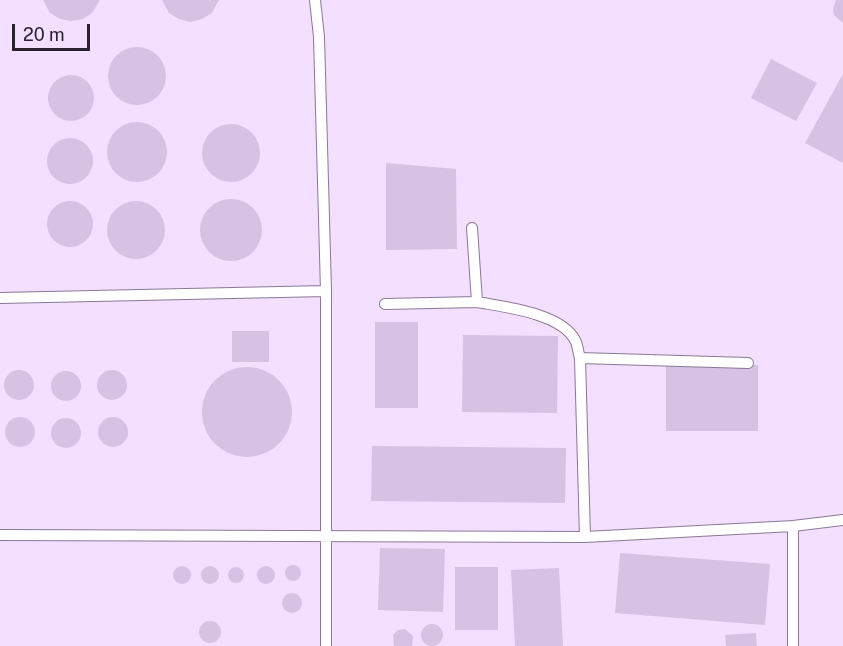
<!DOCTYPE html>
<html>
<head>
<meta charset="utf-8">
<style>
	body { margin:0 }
	#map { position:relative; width:843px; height:646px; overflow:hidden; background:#f3dfff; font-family:"Public Sans",sans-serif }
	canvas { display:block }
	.scale { position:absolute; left:12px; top:24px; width:78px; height:27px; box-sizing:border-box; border:3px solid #29212d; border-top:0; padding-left:8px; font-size:18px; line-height:21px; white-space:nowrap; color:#29212d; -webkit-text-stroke:4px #f3dfff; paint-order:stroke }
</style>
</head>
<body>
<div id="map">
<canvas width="843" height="646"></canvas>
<div class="scale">20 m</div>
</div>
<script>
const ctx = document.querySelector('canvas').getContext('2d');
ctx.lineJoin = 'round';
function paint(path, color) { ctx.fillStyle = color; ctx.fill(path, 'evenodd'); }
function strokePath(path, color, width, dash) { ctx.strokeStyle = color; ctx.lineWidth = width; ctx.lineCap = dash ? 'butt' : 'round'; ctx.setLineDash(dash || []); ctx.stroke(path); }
paint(new Path2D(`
	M 43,0 L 100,0 L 92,13 L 83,19 L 71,21 L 60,19 L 50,13 Z
	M 162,0 L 219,0 L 212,13 L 202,19 L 190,22 L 179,19 L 169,13 Z
	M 836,0 L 843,0 L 843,23 L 834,15 L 833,9 Z
	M108 76a29 29 0 1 1 58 0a29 29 0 1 1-58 0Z
	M 771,59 L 817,83 L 796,121 L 751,98 Z
	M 843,74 L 843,163 L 805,143 Z
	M48 98a23 23 0 1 1 46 0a23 23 0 1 1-46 0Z
	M107 152a30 30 0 1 1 60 0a30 30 0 1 1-60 0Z
	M202 153a29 29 0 1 1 58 0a29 29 0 1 1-58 0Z
	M47 161a23 23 0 1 1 46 0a23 23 0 1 1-46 0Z
	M 386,163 L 456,169 L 457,249 L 386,250 Z
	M200 230a31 31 0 1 1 62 0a31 31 0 1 1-62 0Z
	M107 230a29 29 0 1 1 58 0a29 29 0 1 1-58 0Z
	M47 224a23 23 0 1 1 46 0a23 23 0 1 1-46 0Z
	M 375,322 L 418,322 L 418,408 L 375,408 Z
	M 232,331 L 269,331 L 269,362 L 232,362 Z
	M 463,335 L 558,336 L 557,413 L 462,412 Z
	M 666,365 L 758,365 L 758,431 L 666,431 Z
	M202 412a45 45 0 1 1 90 0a45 45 0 1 1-90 0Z
	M97 385a15 15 0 1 1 30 0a15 15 0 1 1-30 0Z
	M4 385a15 15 0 1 1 30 0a15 15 0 1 1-30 0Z
	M51 386a15 15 0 1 1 30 0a15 15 0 1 1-30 0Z
	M5 432a15 15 0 1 1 30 0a15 15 0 1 1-30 0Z
	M98 432a15 15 0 1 1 30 0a15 15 0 1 1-30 0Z
	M51 433a15 15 0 1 1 30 0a15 15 0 1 1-30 0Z
	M 372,446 L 566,448 L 565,503 L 371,501 Z
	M 380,548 L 445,549 L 443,612 L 378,610 Z
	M 620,553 L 770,564 L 765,625 L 615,613 Z
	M285 573a8 8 0 1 1 16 0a8 8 0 1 1-16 0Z
	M173 575a9 9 0 1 1 18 0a9 9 0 1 1-18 0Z
	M257 575a9 9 0 1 1 18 0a9 9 0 1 1-18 0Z
	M201 575a9 9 0 1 1 18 0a9 9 0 1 1-18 0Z
	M 455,567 L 498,567 L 498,630 L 455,630 Z
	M228 575a8 8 0 1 1 16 0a8 8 0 1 1-16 0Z
	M 559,568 L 563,646 L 515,646 L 511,570 Z
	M282 603a10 10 0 1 1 20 0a10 10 0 1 1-20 0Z
	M199 632a11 11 0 1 1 22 0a11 11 0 1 1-22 0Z
	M421 635a11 11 0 1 1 22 0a11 11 0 1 1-22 0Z
	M 405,629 L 413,636 L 412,646 L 394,646 L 393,635 L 398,630 Z
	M 756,633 L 757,646 L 726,646 L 725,635 Z`), '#d7c2e4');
const lane = new Path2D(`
	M 315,0 L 319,37 L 326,291 L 326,646
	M 472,228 L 477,302 C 504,307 561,313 575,340 C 578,345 578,353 580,358 L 585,537
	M 0,298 L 326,291
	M 385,304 L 477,302
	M 580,358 L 748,363
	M 793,526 L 843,520
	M 0,535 L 585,537 L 793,526 L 793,646`);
strokePath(lane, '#8a7895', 12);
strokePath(lane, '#fff', 10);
</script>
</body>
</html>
